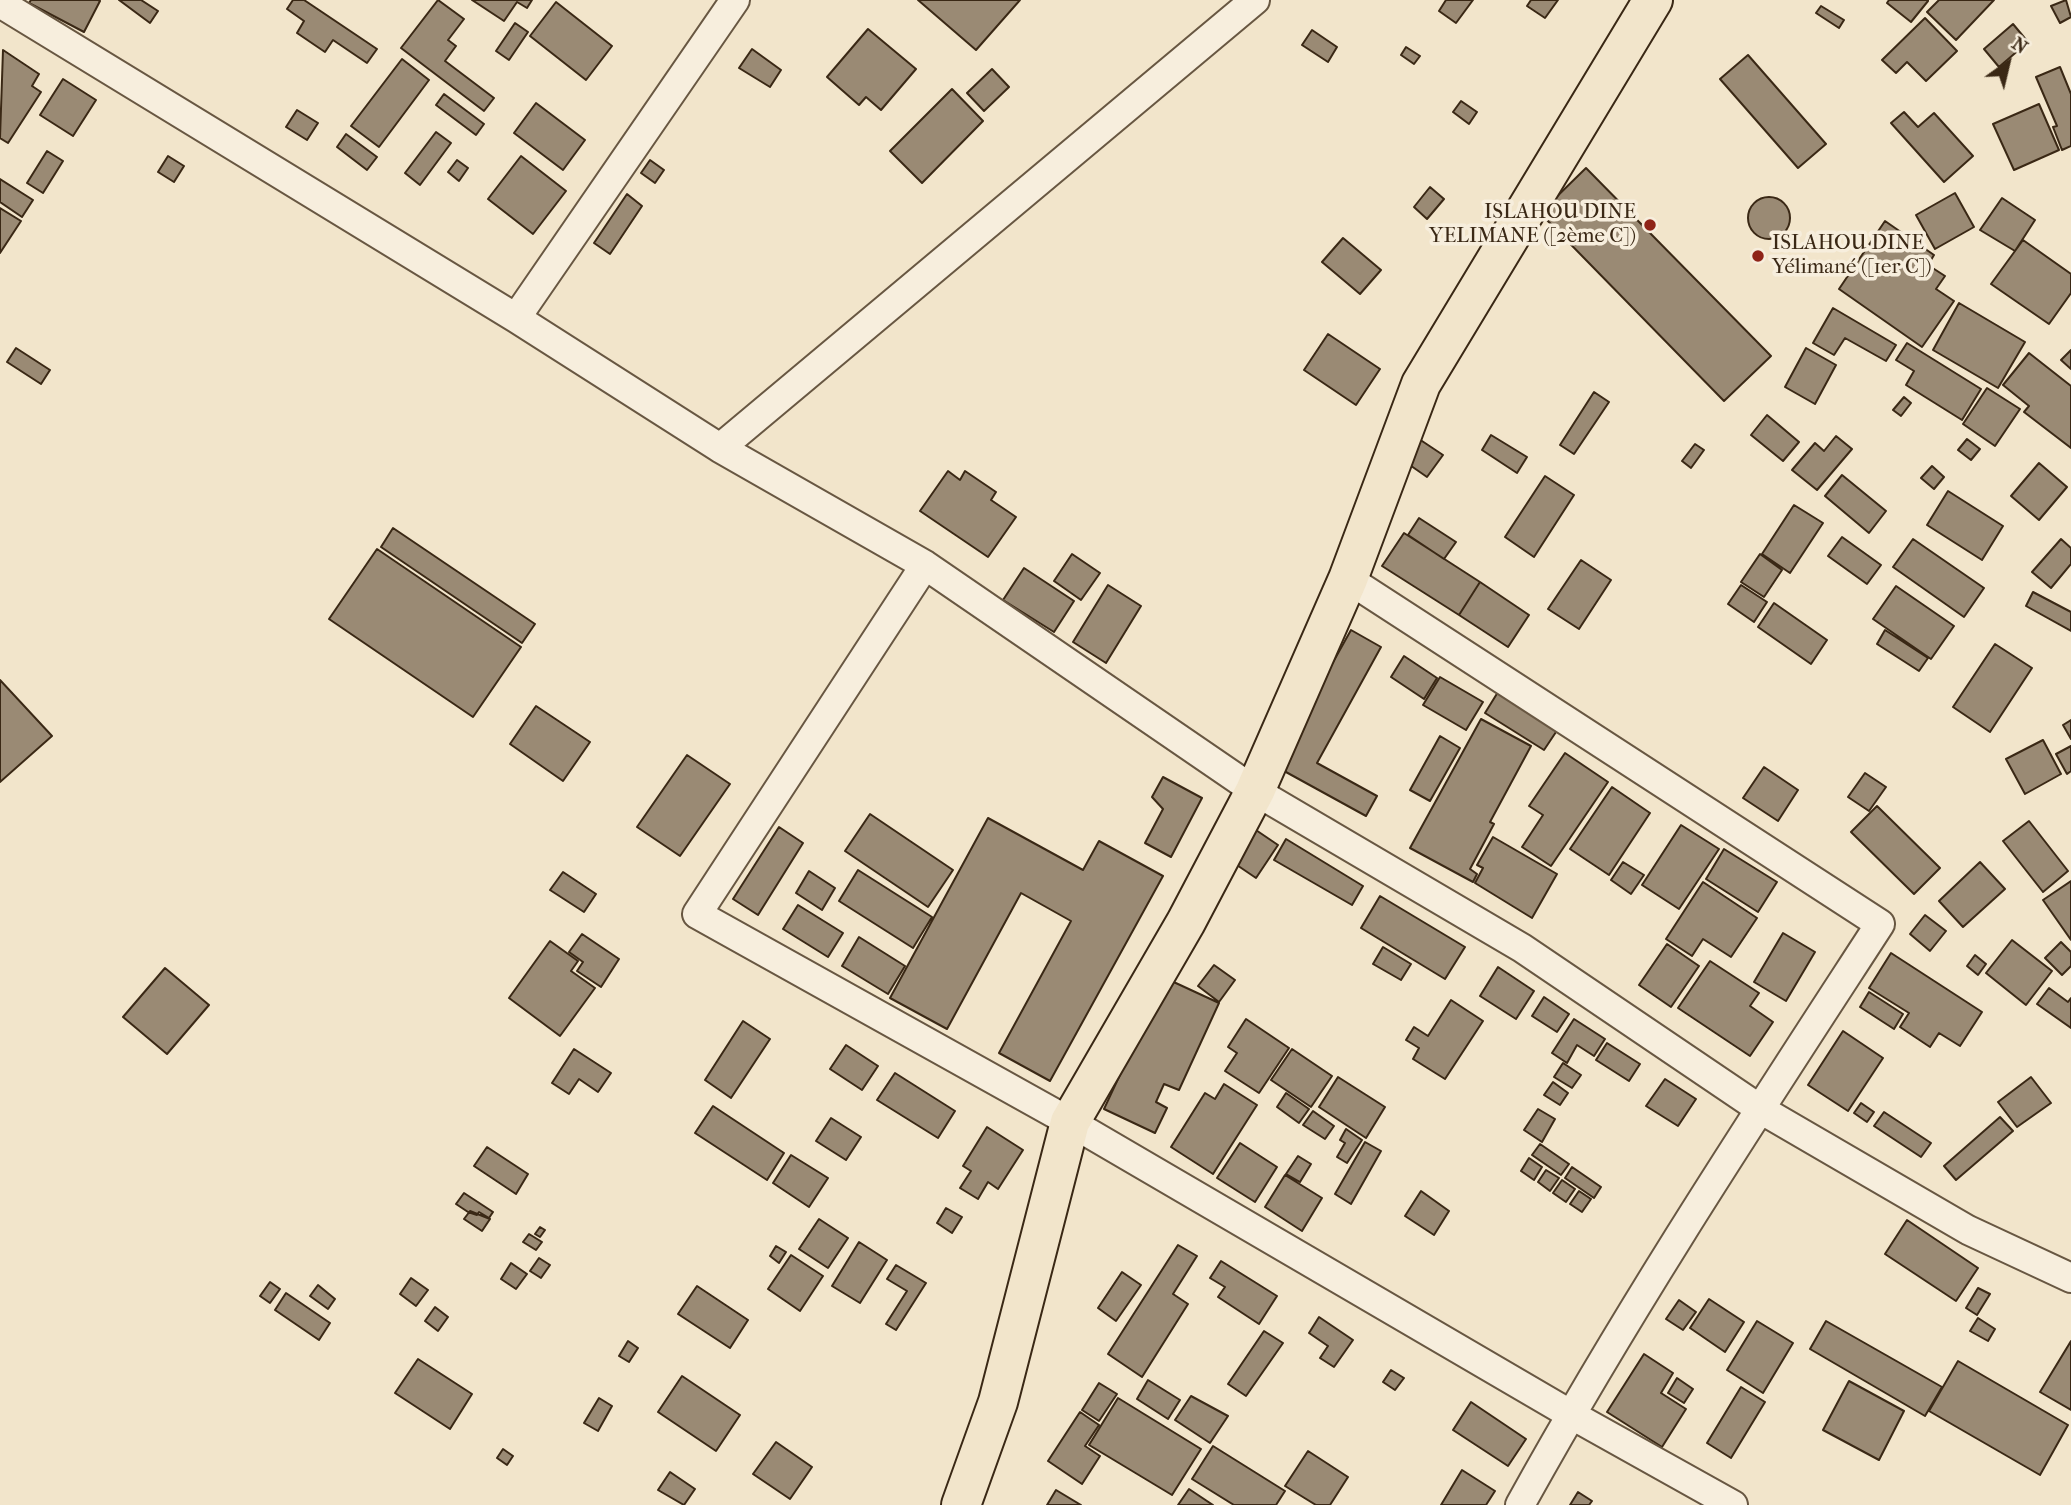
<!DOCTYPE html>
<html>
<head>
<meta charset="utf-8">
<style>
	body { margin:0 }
	#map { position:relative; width:2071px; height:1505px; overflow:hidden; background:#f2e5cb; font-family:"IM FELL French Canon",serif }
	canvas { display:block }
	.north { position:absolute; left:1973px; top:28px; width:70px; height:70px; -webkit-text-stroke:5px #f7eedd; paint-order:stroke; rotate:34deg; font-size:19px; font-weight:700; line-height:28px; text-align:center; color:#3a2815 }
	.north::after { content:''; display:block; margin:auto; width:24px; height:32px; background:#3a2815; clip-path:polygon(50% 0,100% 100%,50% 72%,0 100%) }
</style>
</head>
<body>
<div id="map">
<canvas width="2071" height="1505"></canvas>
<div class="north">N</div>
</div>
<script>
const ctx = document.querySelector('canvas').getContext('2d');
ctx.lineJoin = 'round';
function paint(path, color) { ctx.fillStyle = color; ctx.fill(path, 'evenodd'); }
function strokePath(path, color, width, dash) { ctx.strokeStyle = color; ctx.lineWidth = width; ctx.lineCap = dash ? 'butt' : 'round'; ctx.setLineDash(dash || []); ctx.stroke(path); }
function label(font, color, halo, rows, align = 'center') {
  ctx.font = font + ' "IM FELL French Canon",serif'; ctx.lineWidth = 7; ctx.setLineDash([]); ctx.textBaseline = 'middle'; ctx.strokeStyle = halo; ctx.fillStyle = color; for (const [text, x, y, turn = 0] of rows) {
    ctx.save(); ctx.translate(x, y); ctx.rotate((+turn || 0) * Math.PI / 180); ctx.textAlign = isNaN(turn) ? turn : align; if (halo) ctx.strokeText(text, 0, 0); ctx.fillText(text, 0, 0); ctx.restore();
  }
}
const building = new Path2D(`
	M 31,0 L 98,0 L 100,1 L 84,32 L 29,3 Z
	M 119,0 L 141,0 L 158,11 L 150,23 Z
	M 293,0 L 304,0 L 377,49 L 367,63 L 333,40 L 325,52 L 297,33 L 304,21 L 287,9 Z
	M 438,0 L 464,19 L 448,40 L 456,46 L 445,61 L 494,98 L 484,111 L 401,48 Z
	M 472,0 L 532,0 L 527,8 L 517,2 L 504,21 Z
	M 918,0 L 1020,0 L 976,50 Z
	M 1446,0 L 1473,0 L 1456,23 L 1439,11 Z
	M 1531,0 L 1558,0 L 1545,18 L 1527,6 Z
	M 1889,0 L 1928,0 L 1928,1 L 1911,22 L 1887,3 Z
	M 1939,0 L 1994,0 L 1956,40 L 1927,12 Z
	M 2066,0 L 2071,17 L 2060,23 L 2051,6 Z
	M 556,2 L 612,46 L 586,80 L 530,36 Z
	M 1821,6 L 1844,20 L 1839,28 L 1816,13 Z
	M 1925,18 L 1957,51 L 1926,81 L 1907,62 L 1896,73 L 1882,60 Z
	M 515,23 L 528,32 L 509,60 L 496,51 Z
	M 2013,24 L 2028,42 L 1999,67 L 1984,49 Z
	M 868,29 L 916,69 L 881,110 L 866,97 L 859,105 L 827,77 Z
	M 1312,30 L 1337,47 L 1328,62 L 1302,45 Z
	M 1406,47 L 1420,56 L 1414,64 L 1401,55 Z
	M 752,49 L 781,70 L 770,87 L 739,68 Z
	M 3,50 L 39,74 L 32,86 L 41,92 L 8,143 L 0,138 Z
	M 1748,55 L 1826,144 L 1798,168 L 1720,79 Z
	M 402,59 L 429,80 L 379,147 L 351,126 Z
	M 2060,67 L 2071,94 L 2071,146 L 2062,150 L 2053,127 L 2057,126 L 2036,77 Z
	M 992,69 L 1009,87 L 984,111 L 967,93 Z
	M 63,79 L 96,100 L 73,136 L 40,115 Z
	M 952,89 L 983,121 L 922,183 L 890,151 Z
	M 444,94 L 484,124 L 476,135 L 436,105 Z
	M 1461,101 L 1477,112 L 1469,124 L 1453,112 Z
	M 536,103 L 585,140 L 563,170 L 514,133 Z
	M 2039,104 L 2059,150 L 2014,170 L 1993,124 Z
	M 297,110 L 318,123 L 307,140 L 286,127 Z
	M 1904,112 L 1918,127 L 1934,113 L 1973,156 L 1944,182 L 1891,123 Z
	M 436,132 L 451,143 L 420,185 L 405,173 Z
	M 346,134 L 377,157 L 367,170 L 337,147 Z
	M 47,151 L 63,161 L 43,193 L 27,183 Z
	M 168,156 L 184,166 L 174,182 L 158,172 Z
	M 521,156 L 566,191 L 533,234 L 488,199 Z
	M 457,160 L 468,168 L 459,181 L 448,172 Z
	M 650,160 L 664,170 L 655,183 L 641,173 Z
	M 1586,168 L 1771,356 L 1724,401 L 1540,213 Z
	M 0,179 L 33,200 L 22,217 L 0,202 Z
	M 1430,187 L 1444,199 L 1427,219 L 1414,207 Z
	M 1955,193 L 1974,227 L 1935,249 L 1916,215 Z
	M 627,194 L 642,206 L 610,254 L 594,243 Z
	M1748 218a21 21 0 1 1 42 0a21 21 0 1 1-42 0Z
	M 2002,198 L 2035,220 L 2015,251 L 1980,230 Z
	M 0,208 L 21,221 L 0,253 Z
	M 1885,221 L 1934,255 L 1928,265 L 1945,276 L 1936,289 L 1954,301 L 1922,347 L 1839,289 Z
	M 1343,238 L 1381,270 L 1360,294 L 1322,262 Z
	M 2023,240 L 2071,274 L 2071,293 L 2049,324 L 1991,284 Z
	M 1959,303 L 2025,342 L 1998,388 L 1933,350 Z
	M 1833,308 L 1896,345 L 1886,361 L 1845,338 L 1834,355 L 1813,343 Z
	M 1328,334 L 1380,369 L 1356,405 L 1304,370 Z
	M 1907,343 L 1981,389 L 1962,420 L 1906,385 L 1914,371 L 1896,360 Z
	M 16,348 L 50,370 L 41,384 L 7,362 Z
	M 1806,348 L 1836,365 L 1815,404 L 1785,387 Z
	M 2071,350 L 2071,369 L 2061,360 Z
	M 2029,353 L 2071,386 L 2071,448 L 2024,412 L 2029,406 L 2003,385 Z
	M 1987,388 L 2020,409 L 1995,446 L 1963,424 Z
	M 1594,392 L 1609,402 L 1574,454 L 1560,445 Z
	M 1904,397 L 1911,403 L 1901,416 L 1893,410 Z
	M 1767,415 L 1799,442 L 1783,461 L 1751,435 Z
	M 1491,435 L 1527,457 L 1517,473 L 1482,450 Z
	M 1836,436 L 1852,449 L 1817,490 L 1792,470 L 1815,443 L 1824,451 Z
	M 1419,439 L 1443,455 L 1427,477 L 1404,461 Z
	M 1967,439 L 1980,449 L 1971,460 L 1958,450 Z
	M 1695,444 L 1704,450 L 1691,468 L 1682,461 Z
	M 2039,463 L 2067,487 L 2039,520 L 2011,496 Z
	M 1932,466 L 1944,477 L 1934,489 L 1921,478 Z
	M 948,471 L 960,480 L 965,471 L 996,492 L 991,500 L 1016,517 L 988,557 L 920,511 Z
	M 1842,475 L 1886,511 L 1869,533 L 1825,496 Z
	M 1545,476 L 1574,495 L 1534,557 L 1505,537 Z
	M 1948,491 L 2003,526 L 1982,560 L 1927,525 Z
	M 1794,505 L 1823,523 L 1790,573 L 1762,554 Z
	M 1419,518 L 1456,542 L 1444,559 L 1408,535 Z
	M 393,528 L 535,624 L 522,643 L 381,547 Z
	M 1404,533 L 1480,582 L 1459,615 L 1382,566 Z
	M 1842,537 L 1881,565 L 1867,584 L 1828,556 Z
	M 1913,539 L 1984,588 L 1964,617 L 1893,567 Z
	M 2061,539 L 2071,548 L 2071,564 L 2051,588 L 2032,572 Z
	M 377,549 L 521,647 L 473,717 L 329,619 Z
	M 1072,554 L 1100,573 L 1081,600 L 1054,581 Z
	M 1760,554 L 1782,570 L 1764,597 L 1741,582 Z
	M 1581,560 L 1611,580 L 1579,629 L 1548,609 Z
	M 1024,568 L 1074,601 L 1054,632 L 1003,600 Z
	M 1480,582 L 1529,615 L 1508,647 L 1459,615 Z
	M 1108,585 L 1141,606 L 1106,663 L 1073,642 Z
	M 1741,585 L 1767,602 L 1754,622 L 1728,604 Z
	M 1896,586 L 1954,626 L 1931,659 L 1873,619 Z
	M 2033,592 L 2071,612 L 2071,631 L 2026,606 Z
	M 1774,603 L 1827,640 L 1811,664 L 1758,627 Z
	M 1351,630 L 1381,647 L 1317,763 L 1377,796 L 1366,816 L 1275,766 Z
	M 1885,630 L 1928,658 L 1919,671 L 1877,644 Z
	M 1995,644 L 2032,668 L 1990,732 L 1953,707 Z
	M 1404,656 L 1437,678 L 1424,699 L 1391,677 Z
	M 1440,677 L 1483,702 L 1466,730 L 1423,705 Z
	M 0,680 L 52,736 L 0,782 Z
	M 1498,692 L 1558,729 L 1544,750 L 1485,713 Z
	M 536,706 L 590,742 L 563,781 L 510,744 Z
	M 1481,719 L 1531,746 L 1490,822 L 1494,824 L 1470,869 L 1477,874 L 1473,882 L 1410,848 Z
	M 2071,720 L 2071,739 L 2063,725 Z
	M 1440,736 L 1460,748 L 1430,801 L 1410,790 Z
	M 2043,740 L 2061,774 L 2025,794 L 2006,759 Z
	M 2071,746 L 2071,771 L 2067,774 L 2056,754 Z
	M 1565,753 L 1608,782 L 1551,866 L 1522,847 L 1543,815 L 1529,806 Z
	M 687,755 L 730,784 L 680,856 L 637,827 Z
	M 1764,767 L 1798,790 L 1778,821 L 1743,798 Z
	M 1865,773 L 1886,787 L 1869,811 L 1848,797 Z
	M 1163,777 L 1202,798 L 1171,857 L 1145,843 L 1163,809 L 1152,797 Z
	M 1612,787 L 1650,813 L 1609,875 L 1570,849 Z
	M 1877,806 L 1940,868 L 1914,894 L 1851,832 Z
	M 870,814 L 953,870 L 928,907 L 845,851 Z
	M 988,818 L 1083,870 L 1099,841 L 1163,876 L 1050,1081 L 999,1053 L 1071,921 L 1021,893 L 947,1029 L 890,998 Z
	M 2029,821 L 2068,871 L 2043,892 L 2003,841 Z
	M 1681,825 L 1719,849 L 1679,909 L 1642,885 Z
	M 1250,826 L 1278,845 L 1256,878 L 1228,859 Z
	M 779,827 L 803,843 L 758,915 L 733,899 Z
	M 1493,837 L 1557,874 L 1532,918 L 1475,883 L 1483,868 L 1477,865 Z
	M 1286,839 L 1363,886 L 1352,905 L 1274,860 Z
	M 1724,849 L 1777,882 L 1758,912 L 1706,879 Z
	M 1623,862 L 1644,875 L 1631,894 L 1611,880 Z
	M 1980,862 L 2005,889 L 1963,927 L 1939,901 Z
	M 858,870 L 932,917 L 913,948 L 839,901 Z
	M 809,871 L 835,888 L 822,910 L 796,893 Z
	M 563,872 L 596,894 L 584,912 L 550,890 Z
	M 2071,881 L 2071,940 L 2043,900 Z
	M 1703,882 L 1757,918 L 1731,957 L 1703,939 L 1692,956 L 1666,939 Z
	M 1380,896 L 1465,947 L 1445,979 L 1361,928 Z
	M 798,905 L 843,933 L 828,957 L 783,929 Z
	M 1925,915 L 1946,931 L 1930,951 L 1910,934 Z
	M 1783,933 L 1815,952 L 1786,1001 L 1754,982 Z
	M 582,934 L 619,959 L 601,987 L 577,971 L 583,962 L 569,952 Z
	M 859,937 L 905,966 L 888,994 L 842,966 Z
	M 2012,940 L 2052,971 L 2026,1005 L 1986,973 Z
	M 550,941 L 578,961 L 571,971 L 595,988 L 560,1036 L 509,998 Z
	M 2061,942 L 2071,952 L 2071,966 L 2062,975 L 2045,958 Z
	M 1667,944 L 1699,966 L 1671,1007 L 1639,985 Z
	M 1383,947 L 1411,964 L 1401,980 L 1373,964 Z
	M 1891,953 L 1982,1012 L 1960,1046 L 1939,1033 L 1930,1047 L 1900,1027 L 1909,1013 L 1869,988 Z
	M 1975,955 L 1986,964 L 1978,975 L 1967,966 Z
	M 1710,961 L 1759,993 L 1750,1006 L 1773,1022 L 1750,1056 L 1678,1008 Z
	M 1214,965 L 1235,980 L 1219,1002 L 1198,986 Z
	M 1498,967 L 1534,991 L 1516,1019 L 1480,996 Z
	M 165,968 L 209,1005 L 167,1054 L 123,1017 Z
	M 1165,978 L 1219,1003 L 1179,1090 L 1164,1084 L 1156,1102 L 1167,1108 L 1155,1133 L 1104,1109 Z
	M 2049,988 L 2068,1002 L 2071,998 L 2071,1028 L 2037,1004 Z
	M 1869,992 L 1903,1014 L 1894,1029 L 1860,1007 Z
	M 1544,997 L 1569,1014 L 1557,1032 L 1532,1016 Z
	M 1451,1000 L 1483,1021 L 1445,1079 L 1413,1059 L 1419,1048 L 1406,1040 L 1414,1027 L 1428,1036 Z
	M 1246,1019 L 1289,1048 L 1259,1093 L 1225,1071 L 1237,1053 L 1228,1047 Z
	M 1574,1019 L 1605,1039 L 1594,1056 L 1577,1045 L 1567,1063 L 1552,1053 Z
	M 743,1021 L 770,1039 L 731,1098 L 705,1080 Z
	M 1843,1031 L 1883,1058 L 1848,1111 L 1808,1085 Z
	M 1607,1043 L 1640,1064 L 1629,1081 L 1596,1060 Z
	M 846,1045 L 878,1066 L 862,1090 L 830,1069 Z
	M 574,1049 L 611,1073 L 598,1092 L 579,1079 L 569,1094 L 552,1083 Z
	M 1292,1049 L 1332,1076 L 1311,1107 L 1271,1080 Z
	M 1563,1063 L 1581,1075 L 1572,1088 L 1554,1077 Z
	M 895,1073 L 955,1111 L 938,1138 L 877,1100 Z
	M 1338,1077 L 1385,1107 L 1366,1138 L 1319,1107 Z
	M 2031,1077 L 2051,1103 L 2017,1127 L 1998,1102 Z
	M 1665,1079 L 1696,1099 L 1678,1126 L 1646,1106 Z
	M 1553,1082 L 1568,1093 L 1560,1105 L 1544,1095 Z
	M 1224,1084 L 1257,1105 L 1213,1174 L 1171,1147 L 1205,1093 L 1215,1099 Z
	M 1286,1093 L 1309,1109 L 1299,1123 L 1277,1107 Z
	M 1861,1103 L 1874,1112 L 1867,1122 L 1854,1113 Z
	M 713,1106 L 784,1153 L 767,1180 L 695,1133 Z
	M 1538,1109 L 1555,1119 L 1542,1142 L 1524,1130 Z
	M 1313,1111 L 1334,1126 L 1325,1139 L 1303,1125 Z
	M 1884,1112 L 1931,1143 L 1921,1157 L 1874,1126 Z
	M 2000,1117 L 2013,1131 L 1956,1180 L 1944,1166 Z
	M 831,1118 L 861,1137 L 846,1160 L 816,1141 Z
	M 987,1127 L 1023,1150 L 998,1189 L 988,1182 L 978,1199 L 960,1188 L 971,1171 L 963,1166 Z
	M 1346,1129 L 1362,1140 L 1347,1163 L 1337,1157 L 1345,1143 L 1340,1140 Z
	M 1365,1142 L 1381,1151 L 1351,1204 L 1335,1194 Z
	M 1240,1143 L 1277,1167 L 1255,1202 L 1217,1178 Z
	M 1540,1144 L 1569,1164 L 1561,1175 L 1532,1155 Z
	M 487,1147 L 528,1174 L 516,1194 L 474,1166 Z
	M 791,1155 L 828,1178 L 809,1207 L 773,1183 Z
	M 1298,1156 L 1311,1164 L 1300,1182 L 1286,1174 Z
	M 1529,1158 L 1542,1167 L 1534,1180 L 1521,1171 Z
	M 1572,1167 L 1601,1187 L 1594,1198 L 1565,1178 Z
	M 1546,1170 L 1559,1178 L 1550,1191 L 1538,1182 Z
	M 1285,1175 L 1322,1198 L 1302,1231 L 1265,1207 Z
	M 1562,1180 L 1575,1189 L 1566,1202 L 1553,1193 Z
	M 1421,1191 L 1449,1211 L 1434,1235 L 1405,1216 Z
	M 1579,1191 L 1591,1199 L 1582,1212 L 1570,1204 Z
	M 464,1193 L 493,1212 L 489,1218 L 479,1212 L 477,1215 L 468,1212 L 456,1204 Z
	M 946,1208 L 962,1217 L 952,1233 L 937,1223 Z
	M 470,1211 L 490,1219 L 482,1231 L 464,1219 Z
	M 819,1219 L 848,1238 L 828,1268 L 799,1249 Z
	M 1907,1220 L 1978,1268 L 1956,1301 L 1885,1254 Z
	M 540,1227 L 545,1230 L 540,1237 L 535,1234 Z
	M 529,1234 L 542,1242 L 536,1250 L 523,1242 Z
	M 859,1242 L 887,1260 L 860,1303 L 832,1286 Z
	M 1178,1245 L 1197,1256 L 1173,1294 L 1188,1304 L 1142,1377 L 1108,1354 Z
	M 776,1246 L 786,1252 L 779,1263 L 770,1256 Z
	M 791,1255 L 823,1276 L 800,1311 L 768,1289 Z
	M 539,1258 L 550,1265 L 541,1278 L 530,1271 Z
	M 1221,1261 L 1277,1296 L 1259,1324 L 1218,1297 L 1225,1287 L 1210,1278 Z
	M 511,1263 L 527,1274 L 516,1289 L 501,1279 Z
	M 896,1265 L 926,1283 L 896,1330 L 886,1324 L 907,1291 L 887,1279 Z
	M 1122,1272 L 1141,1285 L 1116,1321 L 1098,1308 Z
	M 411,1278 L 428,1290 L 416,1306 L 400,1294 Z
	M 270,1282 L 280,1289 L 270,1303 L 260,1296 Z
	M 318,1285 L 335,1299 L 328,1309 L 310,1296 Z
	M 697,1286 L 748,1320 L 730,1348 L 678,1314 Z
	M 1978,1288 L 1990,1294 L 1977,1315 L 1966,1308 Z
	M 286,1293 L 330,1323 L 319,1340 L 275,1310 Z
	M 1709,1299 L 1744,1322 L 1725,1352 L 1690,1328 Z
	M 1679,1300 L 1696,1312 L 1683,1330 L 1666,1319 Z
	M 435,1307 L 448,1317 L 438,1331 L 425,1321 Z
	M 1319,1317 L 1353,1340 L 1334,1367 L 1320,1358 L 1328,1346 L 1309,1333 Z
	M 1978,1318 L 1995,1329 L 1988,1341 L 1970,1331 Z
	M 1757,1321 L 1793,1343 L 1763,1393 L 1727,1370 Z
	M 1826,1321 L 1942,1387 L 1925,1416 L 1810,1349 Z
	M 1264,1331 L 1283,1343 L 1246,1396 L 1228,1384 Z
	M 628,1341 L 638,1348 L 629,1362 L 619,1356 Z
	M 2071,1341 L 2071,1410 L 2040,1392 Z
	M 1644,1354 L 1673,1373 L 1661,1393 L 1686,1409 L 1662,1447 L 1607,1412 Z
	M 418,1359 L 472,1394 L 450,1429 L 395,1393 Z
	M 1958,1361 L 2068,1425 L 2040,1475 L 1929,1411 Z
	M 1391,1370 L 1404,1378 L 1395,1390 L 1383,1382 Z
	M 682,1376 L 740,1415 L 716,1451 L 658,1412 Z
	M 1677,1378 L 1693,1389 L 1684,1403 L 1668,1393 Z
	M 1148,1380 L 1180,1400 L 1168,1419 L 1137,1399 Z
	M 1849,1381 L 1904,1411 L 1879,1460 L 1823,1430 Z
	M 1099,1383 L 1117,1394 L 1099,1421 L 1082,1410 Z
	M 1741,1387 L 1765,1402 L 1731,1458 L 1707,1443 Z
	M 1191,1396 L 1228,1416 L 1210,1443 L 1175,1420 Z
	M 599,1398 L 612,1406 L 598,1431 L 584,1423 Z
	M 1118,1398 L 1201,1449 L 1172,1495 L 1089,1445 Z
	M 1471,1402 L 1526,1439 L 1508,1466 L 1453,1430 Z
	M 1080,1412 L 1099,1425 L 1085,1446 L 1100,1456 L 1082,1484 L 1048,1461 Z
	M 776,1442 L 812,1467 L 790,1499 L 753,1474 Z
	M 1213,1446 L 1285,1491 L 1276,1505 L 1234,1505 L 1192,1479 Z
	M 503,1449 L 513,1456 L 507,1465 L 497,1458 Z
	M 1308,1451 L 1348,1477 L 1330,1505 L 1316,1505 L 1285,1486 Z
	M 1462,1470 L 1495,1491 L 1486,1505 L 1441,1505 Z
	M 670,1472 L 695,1489 L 684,1505 L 658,1490 Z
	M 1189,1489 L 1213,1505 L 1178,1505 Z
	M 1056,1490 L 1081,1505 L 1047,1505 Z
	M 1578,1492 L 1592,1501 L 1589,1505 L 1570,1505 Z`);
paint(building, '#9a8a74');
strokePath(building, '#3a2815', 2);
const street = new Path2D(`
	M 0,3 L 516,318 L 720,448 L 925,565 L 1255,791 L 1522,948 L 1760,1109 L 1968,1230 L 2071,1278
	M 516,318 L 735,0
	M 720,448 L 1255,0
	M 925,565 L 697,914 L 1070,1122 L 1570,1414 L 1733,1505
	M 1348,579 L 1880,924 C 1756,1115 1630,1306 1520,1505`);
const primary = new Path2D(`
	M 961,1505 L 998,1402 L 1070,1122 L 1186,922 L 1255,791 L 1348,579 L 1421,384 L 1653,0`);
strokePath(street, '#685742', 32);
strokePath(primary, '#3a2815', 42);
strokePath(street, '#f7eedd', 28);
strokePath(primary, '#f2e5cb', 38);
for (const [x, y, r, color] of [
	[1650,225,7,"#8f2418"],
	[1758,256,7,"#8f2418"]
]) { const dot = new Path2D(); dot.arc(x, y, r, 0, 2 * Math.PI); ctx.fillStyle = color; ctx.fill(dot); strokePath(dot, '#f7eedd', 2.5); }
label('21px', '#3a2815', '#f7eedd', [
	["ISLAHOU DINE",1636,213],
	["YELIMANE ([2ème C])",1636,237],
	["ISLAHOU DINE",1772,244,"left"],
	["Yélimané ([1er C])",1772,268,"left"]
], 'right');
</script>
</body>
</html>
